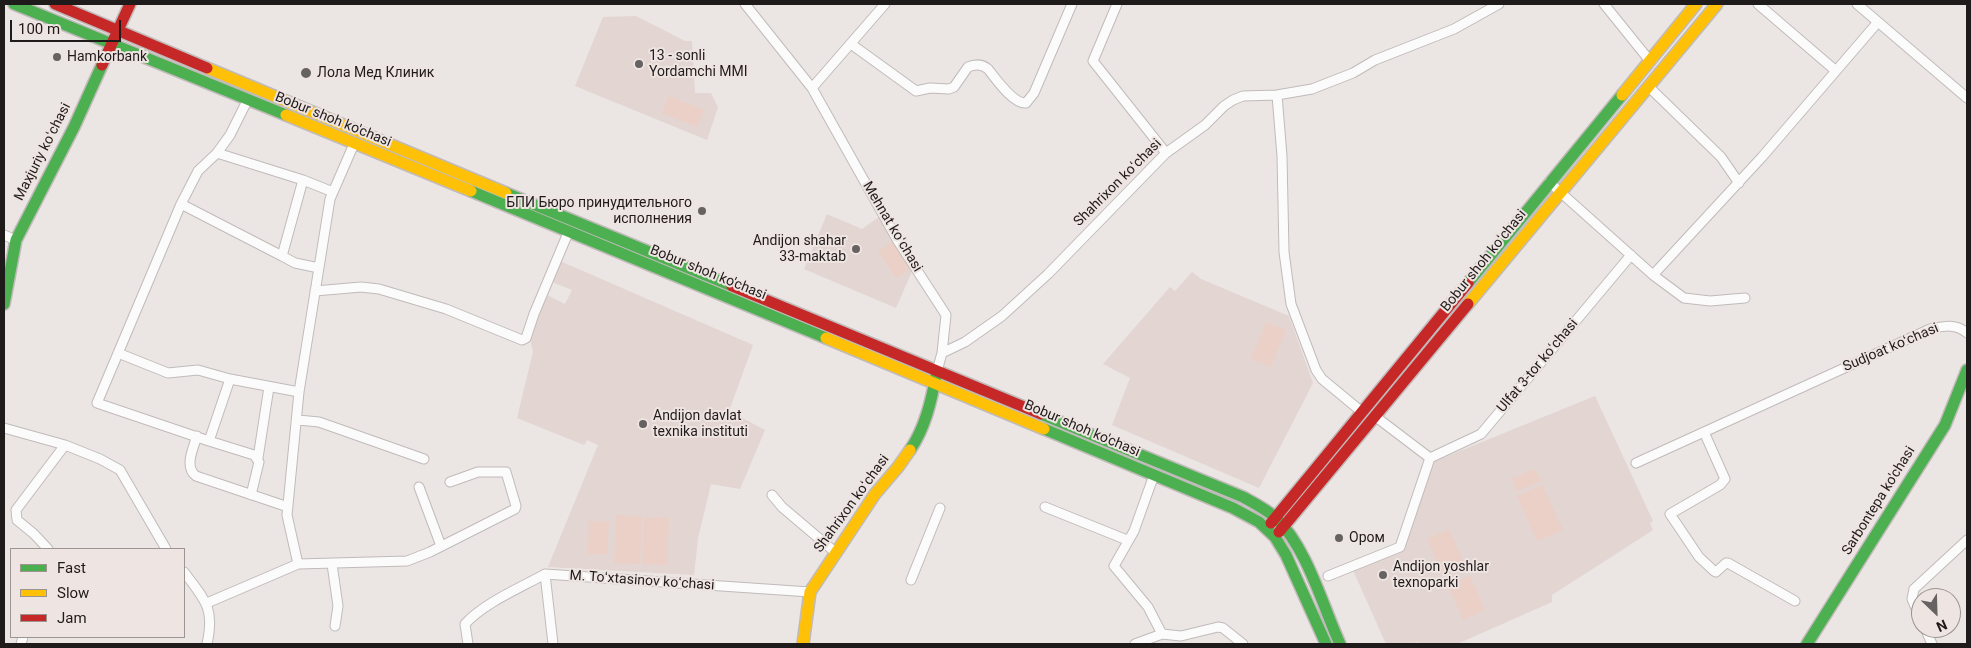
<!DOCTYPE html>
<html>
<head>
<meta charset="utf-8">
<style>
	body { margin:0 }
	#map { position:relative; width:1971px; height:648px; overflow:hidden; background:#ebe5e4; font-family:Roboto,sans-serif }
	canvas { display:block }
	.frame { position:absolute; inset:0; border:5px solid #1f1b1a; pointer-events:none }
	.legend { position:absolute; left:10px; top:548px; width:175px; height:90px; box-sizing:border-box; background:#eee4e1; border:1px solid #9b9491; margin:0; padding:6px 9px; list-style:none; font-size:15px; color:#1f1b1a }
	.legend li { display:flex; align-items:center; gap:10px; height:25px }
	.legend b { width:25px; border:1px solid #9b9491 }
	.north { position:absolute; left:1911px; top:588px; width:50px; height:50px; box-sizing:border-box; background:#eee4e1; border:1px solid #9b9491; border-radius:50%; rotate:156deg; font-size:14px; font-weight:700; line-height:20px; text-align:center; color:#1f1b1a }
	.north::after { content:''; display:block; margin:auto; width:18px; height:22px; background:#666261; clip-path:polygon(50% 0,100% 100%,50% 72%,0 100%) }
	.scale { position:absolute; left:10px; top:20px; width:111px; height:22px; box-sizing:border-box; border:2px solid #1f1b1a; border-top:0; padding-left:6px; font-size:15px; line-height:18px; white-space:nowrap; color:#1f1b1a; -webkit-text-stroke:4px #eee4e1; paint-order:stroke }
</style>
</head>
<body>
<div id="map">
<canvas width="1971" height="648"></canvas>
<div class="frame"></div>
<ul class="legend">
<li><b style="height:6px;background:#4caf50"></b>Fast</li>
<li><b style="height:6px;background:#ffc107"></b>Slow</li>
<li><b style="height:6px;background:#c62828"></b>Jam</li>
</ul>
<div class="north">N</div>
<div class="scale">100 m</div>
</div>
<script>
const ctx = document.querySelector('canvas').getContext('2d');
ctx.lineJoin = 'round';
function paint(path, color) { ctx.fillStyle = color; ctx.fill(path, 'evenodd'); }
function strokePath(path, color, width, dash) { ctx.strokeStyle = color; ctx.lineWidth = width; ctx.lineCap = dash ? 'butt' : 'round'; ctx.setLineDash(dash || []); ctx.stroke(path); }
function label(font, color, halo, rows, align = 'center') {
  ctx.font = font + ' Roboto,sans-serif'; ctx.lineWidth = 4; ctx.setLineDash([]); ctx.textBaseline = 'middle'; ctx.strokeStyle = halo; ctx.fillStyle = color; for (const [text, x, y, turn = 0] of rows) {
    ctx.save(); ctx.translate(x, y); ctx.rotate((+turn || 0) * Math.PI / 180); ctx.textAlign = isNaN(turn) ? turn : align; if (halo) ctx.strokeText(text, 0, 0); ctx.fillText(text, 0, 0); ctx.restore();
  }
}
paint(new Path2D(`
	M 636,16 L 685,41 L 692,41 L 695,93 L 711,93 L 718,107 L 707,140 L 575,86 L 603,17 Z
	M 827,214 L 862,229 L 879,217 L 913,269 L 896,308 L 804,269 Z
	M 560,261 L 753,345 L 729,411 L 765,430 L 740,489 L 711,484 L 698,538 L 694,575 L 548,567 L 598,445 L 587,440 L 584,445 L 517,418 L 533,352 L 530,338 L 547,295 L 565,304 L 572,290 L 552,282 Z
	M 1192,272 L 1201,279 L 1289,316 L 1313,383 L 1259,488 L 1112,425 L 1130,378 L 1103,364 L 1170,287 L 1175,291 Z
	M 1595,396 L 1653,521 L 1650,523 L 1653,530 L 1552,595 L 1552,602 L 1457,644 L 1418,644 L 1417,642 L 1411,644 L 1386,644 L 1352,568 L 1402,546 L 1428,464 Z`), '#e2d5d2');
paint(new Path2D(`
	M 669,96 L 704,110 L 697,127 L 662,113 Z
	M 892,242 L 910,269 L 896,278 L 878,251 Z
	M 1266,322 L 1286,330 L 1271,367 L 1251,359 Z
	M 1535,469 L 1541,481 L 1517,491 L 1512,479 Z
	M 1542,485 L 1563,530 L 1537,541 L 1517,496 Z
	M 616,515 L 642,516 L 640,564 L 614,563 Z
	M 644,517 L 669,518 L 667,565 L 642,564 Z
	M 589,521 L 609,522 L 607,554 L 588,554 Z
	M 1449,529 L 1464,563 L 1442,573 L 1427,539 Z
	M 1470,576 L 1485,610 L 1463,620 L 1448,585 Z`), '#ebd0c8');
const street = new Path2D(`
	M 745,4 L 812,88
	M 885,4 L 812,88 L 898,241 L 946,315 L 942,353 L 937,371
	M 1117,4 L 1093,61 L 1166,153
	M 1604,4 L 1650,61
	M 1758,4 L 1836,71
	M 1857,4 L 1967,98
	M 851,44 L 916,91 L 930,88 L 949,89 L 954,87 L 968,67 C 975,64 982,64 988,69 C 996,79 1013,104 1026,103 L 1034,93 L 1072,4
	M 1649,87 L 1721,157 L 1739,183
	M 1277,95 L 1282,156 L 1284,252 L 1291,304 L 1316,370 L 1322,379 L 1362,412
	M 217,153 L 303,180
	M 1549,182 L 1653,275 L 1762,157 L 1878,22
	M 181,204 L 198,171 L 217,153 L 230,135 L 247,101
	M 4,235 L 16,240
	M 282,256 L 295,263 L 319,268
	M 1653,275 L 1684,298 L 1710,301 L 1745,298
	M 315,291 L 361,287 L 379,289 L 446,309 L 522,340 L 526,338 L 534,314 L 568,233
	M 118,353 L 168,373 L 198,370 L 230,379
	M 942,353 L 965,342 L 1002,316 L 1048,274 L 1166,153 L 1205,125 L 1224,106 L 1233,100 L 1243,96 L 1277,95 L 1312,89 L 1353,73 L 1375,60 L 1454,29 L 1499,4
	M 299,392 L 230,379 L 209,441 L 97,403 L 181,204 L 282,256 L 303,180 L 333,192
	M 1376,417 L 1430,458
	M 298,420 L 319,422 L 424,459
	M 4,428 L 65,445 L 100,459 L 120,470 L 166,549
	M 1704,432 L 1725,479 L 1720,485 L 1670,514 L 1699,557 L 1714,571 L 1716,572 L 1726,563 L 1728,563 L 1795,601
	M 197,436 C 193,449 184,467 196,476 L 288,507
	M 209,441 L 254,455 L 259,462 L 251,495
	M 258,458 L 269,387
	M 1430,458 L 1481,434 L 1631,255
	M 1636,463 L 1930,329 C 1944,326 1956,323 1967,333
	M 1154,475 L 1134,531 L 1114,566 L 1148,607 L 1162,634
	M 419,487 L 441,546
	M 772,495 L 782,507 L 835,552
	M 1045,507 L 1127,540
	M 48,549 L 34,534 L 17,520 L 16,510 L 65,445
	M 298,564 L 407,561 L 430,552 L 515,509 L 516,506 L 506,472 L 478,472 L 450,482
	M 332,564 L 338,606 L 335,626
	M 184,572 C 205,600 215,608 207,644
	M 545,574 L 810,592
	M 545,574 L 553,644
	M 1328,576 L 1400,547 L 1430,458
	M 911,580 L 940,508
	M 207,603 L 298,564 L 287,515 L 299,392 L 330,199 L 354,144
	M 1921,620 L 1912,599 L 1914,589 L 1967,540
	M 1925,628 L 1932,644
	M 21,644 L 23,637
	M 468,644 L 465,624 C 484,603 520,588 545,574
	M 1135,644 L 1162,634 L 1181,636 L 1218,627 L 1223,628 L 1243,644`);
const fast = new Path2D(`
	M 14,4 L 286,115
	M 471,191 L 826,338
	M 506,193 L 732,286
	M 1468,283 L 1622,95
	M 4,304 L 16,240 L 74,127 L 102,65
	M 1041,414 L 1243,497 C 1254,503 1266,509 1276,518 C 1307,548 1322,604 1340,644
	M 1044,429 L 1233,508 L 1259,522 L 1275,537 L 1286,555 L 1326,644
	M 910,450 C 925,428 931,402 936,376
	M 1807,644 L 1945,425 L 1967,370`);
const slow = new Path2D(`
	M 207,68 L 506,193
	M 1622,95 L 1696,4
	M 286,115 L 471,191
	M 1468,304 L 1717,4
	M 826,338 L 1044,429
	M 803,644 L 810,592 L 875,494 L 898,467 L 910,450`);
const jam = new Path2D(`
	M 55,4 L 207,68
	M 102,65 L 130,4
	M 732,286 L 1041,414
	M 1271,523 L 1468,283
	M 1279,532 L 1468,304`);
strokePath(street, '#c0bbba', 11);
strokePath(fast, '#c0bbba', 14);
strokePath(slow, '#c0bbba', 14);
strokePath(jam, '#c0bbba', 14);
strokePath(street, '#fcfbfb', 9);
strokePath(fast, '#4caf50', 11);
strokePath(slow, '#ffc107', 11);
strokePath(jam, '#c62828', 11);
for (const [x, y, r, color] of [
	[57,57,5,"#666261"],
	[639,64,5,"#666261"],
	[306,73,6,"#666261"],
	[702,211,5,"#666261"],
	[856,249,5,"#666261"],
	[643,424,5,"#666261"],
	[1339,538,5,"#666261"],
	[1383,575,5,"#666261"]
]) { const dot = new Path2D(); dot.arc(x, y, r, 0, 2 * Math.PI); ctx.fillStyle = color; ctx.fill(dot); strokePath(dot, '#eee4e1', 2); }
label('14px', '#1f1b1a', '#eee4e1', [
	["13 - sonli",649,56],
	["Yordamchi MMI",649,72],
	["Hamkorbank",67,57],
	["Лола Мед Клиник",317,73],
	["БПИ Бюро принудительного",692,203,"right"],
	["исполнения",692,219,"right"],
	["Andijon shahar",846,241,"right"],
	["33-maktab",846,257,"right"],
	["Andijon davlat",653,416],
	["texnika instituti",653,432],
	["Ором",1349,538],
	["Andijon yoshlar",1393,567],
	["texnoparki",1393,583]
], 'left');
label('14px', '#1f1b1a', '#eee4e1', [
	["Bobur shoh ko'chasi",333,120,22],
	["Maxjuriy koʻchasi",43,152,-63],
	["Shahrixon koʻchasi",1118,183,-45],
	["Mehnat koʻchasi",892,227,59],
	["Bobur shoh koʻchasi",1484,261,-51],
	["Bobur shoh ko'chasi",708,273,22],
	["Sudjoat koʻchasi",1891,348,-23],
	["Ulfat 3-tor koʻchasi",1538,366,-50],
	["Bobur shoh ko'chasi",1082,429,23],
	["Sarbontepa ko'chasi",1879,501,-58],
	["Shahrixon koʻchasi",852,504,-54],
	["M. Toʻxtasinov koʻchasi",642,581,4]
]);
</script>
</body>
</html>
